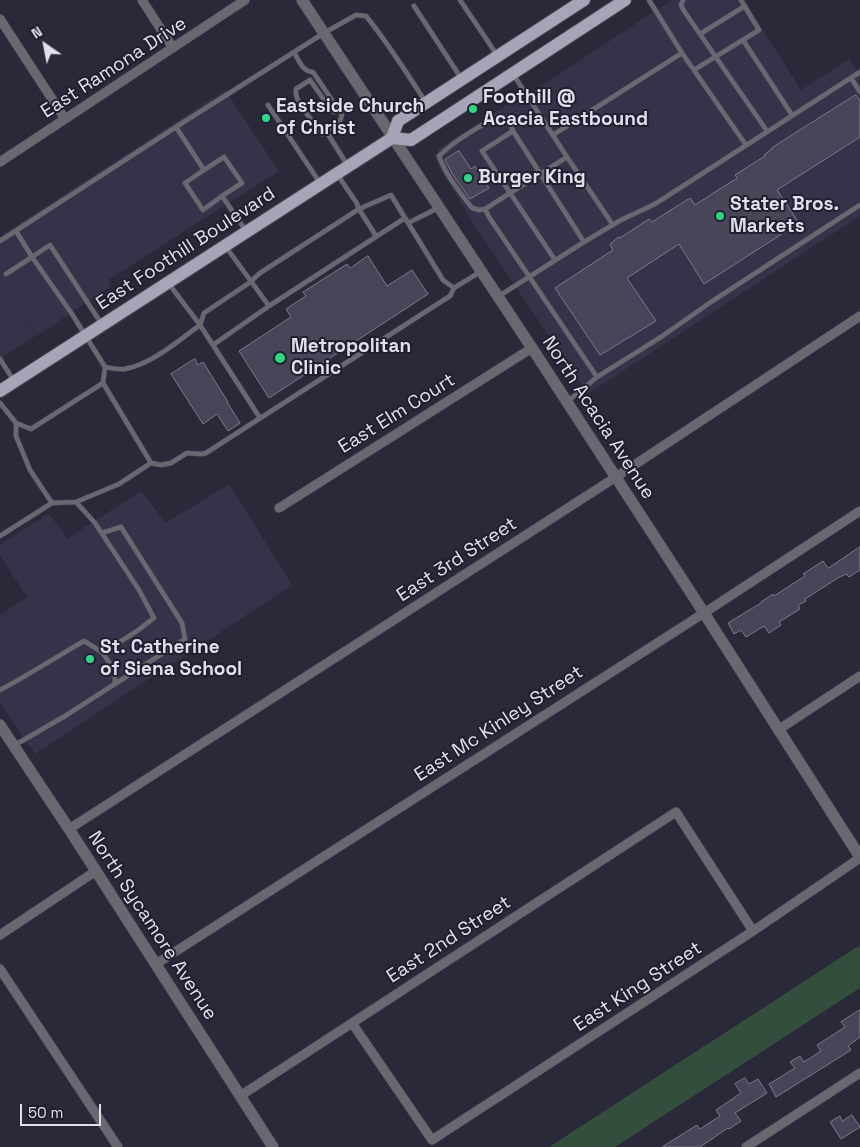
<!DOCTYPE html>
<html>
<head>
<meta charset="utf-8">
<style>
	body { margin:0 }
	#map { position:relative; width:860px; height:1147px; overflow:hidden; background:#29293a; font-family:"Space Grotesk",sans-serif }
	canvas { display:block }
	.north { position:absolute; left:20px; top:20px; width:50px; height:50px; -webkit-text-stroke:4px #201f30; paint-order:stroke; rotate:327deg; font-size:14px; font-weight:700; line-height:20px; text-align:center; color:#e0e0ec }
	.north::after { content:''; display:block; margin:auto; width:18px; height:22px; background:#e0e0ec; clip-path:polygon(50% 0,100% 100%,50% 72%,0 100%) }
	.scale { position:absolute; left:20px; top:1104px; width:81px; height:22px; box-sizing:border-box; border:2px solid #e0e0ec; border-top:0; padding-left:6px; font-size:15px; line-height:18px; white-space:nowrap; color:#e0e0ec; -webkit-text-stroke:4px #201f30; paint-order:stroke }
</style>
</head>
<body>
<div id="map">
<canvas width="860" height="1147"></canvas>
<div class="north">N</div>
<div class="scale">50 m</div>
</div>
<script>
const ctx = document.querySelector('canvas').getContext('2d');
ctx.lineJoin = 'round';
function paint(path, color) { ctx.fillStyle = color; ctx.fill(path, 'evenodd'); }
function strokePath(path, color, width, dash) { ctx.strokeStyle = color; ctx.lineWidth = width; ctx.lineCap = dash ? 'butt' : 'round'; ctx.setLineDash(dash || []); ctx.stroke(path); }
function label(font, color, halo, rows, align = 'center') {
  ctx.font = font + ' "Space Grotesk",sans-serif'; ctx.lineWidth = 4; ctx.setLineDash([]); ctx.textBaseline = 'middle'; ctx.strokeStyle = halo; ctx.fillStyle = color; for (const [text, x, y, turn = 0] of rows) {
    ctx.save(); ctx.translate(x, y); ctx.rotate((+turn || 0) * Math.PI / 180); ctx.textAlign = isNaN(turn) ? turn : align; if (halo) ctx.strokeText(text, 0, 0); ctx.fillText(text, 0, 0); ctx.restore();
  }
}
paint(new Path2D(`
	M 672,0 L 744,0 L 801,90 L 849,59 L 860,76 L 860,216 L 588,394 L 474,225 L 438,165 L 435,156 L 440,148 L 497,111 L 544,84 Z
	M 225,90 L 279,171 L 108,280 L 111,286 L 38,335 L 21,310 L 37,335 L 0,359 L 0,236 Z
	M 229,484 L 292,585 L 35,754 L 0,703 L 0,615 L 27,597 L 0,556 L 0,544 L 49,514 L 68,538 L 141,491 L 166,523 Z`), '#343349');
paint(new Path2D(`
	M 860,945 L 860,988 L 615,1147 L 549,1147 Z`), '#334e3c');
const building = new Path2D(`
	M 856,95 L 860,101 L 860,137 L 777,190 L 799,223 L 704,284 L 679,244 L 627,278 L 656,321 L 600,355 L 555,288 L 613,250 L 610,244 L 619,237 L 620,238 L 649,219 L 652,222 L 690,198 L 695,205 L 737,178 L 735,175 L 765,156 L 764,155 L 772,149 L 772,148 Z
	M 459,151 L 471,169 L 475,166 L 489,188 L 470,199 L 453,175 L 445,160 Z
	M 368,256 L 387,286 L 412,270 L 428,294 L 269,398 L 239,351 L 291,317 L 286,309 L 306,296 L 303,292 L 347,264 L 350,268 Z
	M 195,359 L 198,365 L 203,362 L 228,402 L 227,402 L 240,423 L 228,431 L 217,414 L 203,424 L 171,374 Z
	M 860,547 L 860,570 L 849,577 L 846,574 L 838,578 L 805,599 L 806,601 L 798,605 L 800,609 L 779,622 L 781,625 L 769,633 L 764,626 L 746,637 L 741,630 L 734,634 L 728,623 L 761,603 L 761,602 L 773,594 L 774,596 L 805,576 L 803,574 L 823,561 L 828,568 Z
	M 860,1010 L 860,1037 L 848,1046 L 851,1050 L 776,1097 L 769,1084 L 795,1068 L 790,1062 L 800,1056 L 804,1062 L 821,1051 L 817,1045 L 845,1027 L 841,1022 Z
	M 745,1078 L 749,1084 L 758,1079 L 767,1093 L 735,1113 L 741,1121 L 729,1129 L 728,1128 L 700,1147 L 662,1147 L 697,1125 L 700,1129 L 720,1116 L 716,1110 L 741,1093 L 735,1084 Z
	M 852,1115 L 860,1127 L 841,1139 L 830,1122 L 840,1116 L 842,1121 Z`);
paint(building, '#464658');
strokePath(building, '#7a7a8e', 1);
const service = new Path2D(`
	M 460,0 L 497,55
	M 649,0 L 682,53 L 746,145
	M 683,0 L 681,5 L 684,11 L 767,131
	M 414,6 L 461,78
	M 700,34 L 745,6
	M 743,40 L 792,115
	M 294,52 C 299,61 303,72 313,72 L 342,115 L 340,121 L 322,134 L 317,127
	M 694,70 L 759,30 L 741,0
	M 513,74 L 567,157 L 485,209 L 489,217 L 597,377
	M 851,78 L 860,92
	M 268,105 L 320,183
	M 312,121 C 306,112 294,100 296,89 L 310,80 L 332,111 L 334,112 L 338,109
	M 176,127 L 204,170 L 224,157 L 242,183 L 222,196 L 246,231
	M 326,131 L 348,166
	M 513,131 L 482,151 L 555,260
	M 553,135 L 682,53
	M 567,157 L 613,225
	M 204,170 L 185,183 L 203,210 L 222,196
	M 337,174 L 356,202 L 359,209 L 376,236
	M 485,209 L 479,210 L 472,208 C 460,192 446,176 439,156 C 456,139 479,127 500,115 L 508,119 L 513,131 L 584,242
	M 408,223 L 438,208
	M 0,241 L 176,127 L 324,33 L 356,15 L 366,16 C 388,43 406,72 425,101
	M 6,274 L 32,257 L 16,231
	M 499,296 L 584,242 L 621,220 L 655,204 L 860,72
	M 269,306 L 405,218
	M 213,345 L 269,306 L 226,247
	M 0,359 L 14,381
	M 105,367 C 111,368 119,370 125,369 C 152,364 178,341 200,325 L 169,284
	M 567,402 L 597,377 L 661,337 L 711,302 L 860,205
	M 0,403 L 16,423 L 31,429 L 103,383
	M 260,418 L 200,325 L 204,313 L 249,283 L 260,273 L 359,209 L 391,195 L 443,280 L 454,288 L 480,272
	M 16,423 L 16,436 L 30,470 L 52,503
	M 151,463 L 161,465 L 171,463 L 187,453 L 201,454 L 206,453 L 450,296 L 454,288
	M 76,502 L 119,484 L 151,463 L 103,383 L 105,367 L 72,314 L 32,257 L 50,245 L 101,323
	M 0,536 L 52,503 L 76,502 L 95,523 L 139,590 L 154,618 L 137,631 L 107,650 L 102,652
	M 0,690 C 29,675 56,657 84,641 L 102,652 L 115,671 L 115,683
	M 15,745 L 65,716 L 185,639 L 182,623 L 121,527 L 102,533`);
const minor = new Path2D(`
	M 142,0 L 173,48
	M 0,19 L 65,119
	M 0,162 L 245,0
	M 279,508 L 532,348
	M 778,730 L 860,676
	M 69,829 L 616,477 L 860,316
	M 0,935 L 96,871
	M 156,964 L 704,613 L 860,511
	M 0,969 L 118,1147
	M 352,1023 L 432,1140 L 753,931 L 860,858
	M 240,1096 L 676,812 L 753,931
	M 746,1147 L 860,1073`);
const tertiary = new Path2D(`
	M 302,0 L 532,348 L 704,613 L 860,857
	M 0,725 L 69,829 L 273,1147`);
const primary = new Path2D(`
	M 392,138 L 398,121 L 584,0
	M 0,391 L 392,138 L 411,140 L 625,0`);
strokePath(service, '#464656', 5.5);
strokePath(minor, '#464656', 10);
strokePath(tertiary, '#464656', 12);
strokePath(primary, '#464656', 14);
strokePath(service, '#686871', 4.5);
strokePath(minor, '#686871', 9);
strokePath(tertiary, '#686871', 11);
strokePath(primary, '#a5a5b7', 12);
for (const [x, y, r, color] of [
	[473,109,5,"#2dd884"],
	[266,118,5,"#2dd884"],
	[468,178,5,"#2dd884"],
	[720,216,5,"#2dd884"],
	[280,358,6,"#2dd884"],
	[90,659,5,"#2dd884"]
]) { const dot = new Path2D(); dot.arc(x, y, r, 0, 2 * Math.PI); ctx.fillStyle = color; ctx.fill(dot); strokePath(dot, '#201f30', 2); }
label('19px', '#e0e0ec', '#201f30', [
	["East Ramona Drive",114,68,-33],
	["East Foothill Boulevard",186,249,-33],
	["East Elm Court",397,414,-32],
	["North Acacia Avenue",598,418,57],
	["East 3rd Street",457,560,-33],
	["East Mc Kinley Street",499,724,-33],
	["North Sycamore Avenue",152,926,57],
	["East 2nd Street",449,940,-33],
	["East King Street",638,987,-33]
]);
label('bold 19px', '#e0e0ec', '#201f30', [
	["Foothill @",483,98],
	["Acacia Eastbound",483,120],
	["Eastside Church",276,107],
	["of Christ",276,129],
	["Burger King",478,178],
	["Stater Bros.",730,205],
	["Markets",730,227],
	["Metropolitan",291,347],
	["Clinic",291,369],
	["St. Catherine",100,648],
	["of Siena School",100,670]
], 'left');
</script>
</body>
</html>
